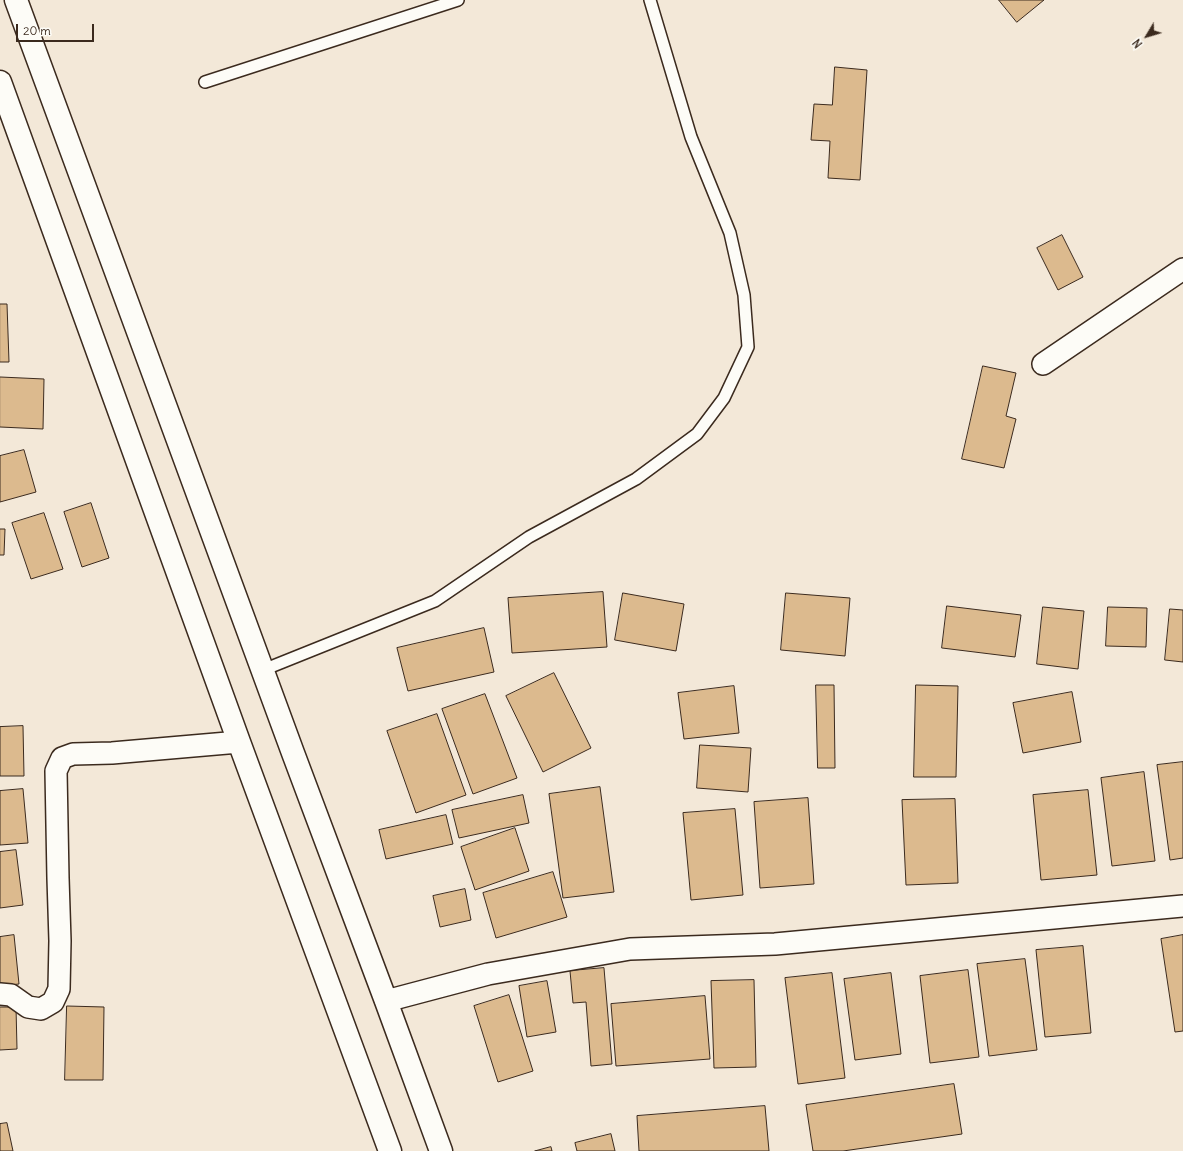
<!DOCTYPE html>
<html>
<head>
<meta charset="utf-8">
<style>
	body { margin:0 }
	#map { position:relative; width:1183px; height:1151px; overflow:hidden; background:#f3e8d8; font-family:Delius,sans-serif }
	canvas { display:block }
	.north { position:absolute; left:1127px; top:16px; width:40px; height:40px; -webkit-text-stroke:3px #fdfcf7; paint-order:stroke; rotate:232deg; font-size:11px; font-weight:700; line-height:16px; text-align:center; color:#3b2a1e }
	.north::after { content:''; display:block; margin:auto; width:14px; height:18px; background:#3b2a1e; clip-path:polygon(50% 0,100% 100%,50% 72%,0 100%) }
	.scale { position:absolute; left:16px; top:24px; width:78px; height:18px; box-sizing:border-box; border:2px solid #3b2a1e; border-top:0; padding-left:5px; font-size:12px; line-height:14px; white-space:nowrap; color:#3b2a1e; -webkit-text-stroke:3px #fdfcf7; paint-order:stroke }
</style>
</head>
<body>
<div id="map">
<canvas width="1183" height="1151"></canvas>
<div class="north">N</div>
<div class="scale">20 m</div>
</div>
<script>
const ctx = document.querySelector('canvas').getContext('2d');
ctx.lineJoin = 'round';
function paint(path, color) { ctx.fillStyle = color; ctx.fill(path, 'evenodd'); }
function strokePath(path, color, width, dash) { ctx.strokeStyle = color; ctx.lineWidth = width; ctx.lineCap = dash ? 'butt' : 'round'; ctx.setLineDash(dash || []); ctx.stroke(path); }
const building = new Path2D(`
	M 999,0 L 1044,0 L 1017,22 Z
	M 835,67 L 867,70 L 860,180 L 828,178 L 830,141 L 811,140 L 814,104 L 832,105 Z
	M 1062,235 L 1083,277 L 1058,290 L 1037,248 Z
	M 0,304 L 7,304 L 9,362 L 0,362 Z
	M 983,366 L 1016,373 L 1006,416 L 1016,419 L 1004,468 L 962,459 Z
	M 0,377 L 44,379 L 43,429 L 0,427 Z
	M 24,450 L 36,492 L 0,502 L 0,456 Z
	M 91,503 L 109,558 L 82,567 L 64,512 Z
	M 44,513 L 63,569 L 31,579 L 12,523 Z
	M 0,529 L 5,529 L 4,555 L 0,555 Z
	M 603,592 L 607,647 L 512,653 L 508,598 Z
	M 623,593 L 684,604 L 676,651 L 615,640 Z
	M 786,593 L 850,598 L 845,656 L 781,650 Z
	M 947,606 L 1021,615 L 1015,657 L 942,648 Z
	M 1043,607 L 1084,611 L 1078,669 L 1037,664 Z
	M 1108,607 L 1147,608 L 1146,647 L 1106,646 Z
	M 1170,609 L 1183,610 L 1183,662 L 1165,660 Z
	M 484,628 L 494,672 L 408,691 L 397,648 Z
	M 554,673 L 591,748 L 543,772 L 506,696 Z
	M 816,685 L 834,685 L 835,768 L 818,768 Z
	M 916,685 L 958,686 L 956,777 L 914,777 Z
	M 734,686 L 739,733 L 684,739 L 678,693 Z
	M 1072,692 L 1081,742 L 1023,753 L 1013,703 Z
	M 485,694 L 517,778 L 473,794 L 442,709 Z
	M 437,714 L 466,795 L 416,813 L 387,731 Z
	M 23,726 L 24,776 L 0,776 L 0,727 Z
	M 700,745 L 751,748 L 748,792 L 697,788 Z
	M 1183,762 L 1183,858 L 1170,860 L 1157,765 Z
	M 1144,772 L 1155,861 L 1112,866 L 1101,778 Z
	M 600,787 L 614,892 L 563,898 L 549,794 Z
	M 23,789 L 28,843 L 0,845 L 0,791 Z
	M 1088,790 L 1097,875 L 1041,880 L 1033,795 Z
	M 523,795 L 529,823 L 459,838 L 452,810 Z
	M 808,798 L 814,884 L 760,888 L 754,802 Z
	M 955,799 L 958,883 L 906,885 L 902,800 Z
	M 735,809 L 743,895 L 691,900 L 683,813 Z
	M 446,815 L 453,844 L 386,859 L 379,830 Z
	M 515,828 L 529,871 L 475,890 L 461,847 Z
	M 16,850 L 23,905 L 0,908 L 0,852 Z
	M 553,872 L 567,917 L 496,938 L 483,893 Z
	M 465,889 L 471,920 L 440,927 L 433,896 Z
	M 14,935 L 19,984 L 0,986 L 0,937 Z
	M 1183,935 L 1183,1031 L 1175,1032 L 1161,939 Z
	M 1083,946 L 1091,1033 L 1045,1037 L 1036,950 Z
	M 1025,959 L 1037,1050 L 989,1056 L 977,964 Z
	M 604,968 L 612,1064 L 591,1066 L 586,1002 L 573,1003 L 570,971 Z
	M 968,970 L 979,1057 L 930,1063 L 920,976 Z
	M 832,973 L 845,1078 L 798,1084 L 785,978 Z
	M 891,973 L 901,1054 L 855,1060 L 844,979 Z
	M 754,980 L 756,1067 L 714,1068 L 711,981 Z
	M 547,981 L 556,1032 L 527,1037 L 519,986 Z
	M 509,995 L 533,1071 L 498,1082 L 474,1006 Z
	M 705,996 L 710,1059 L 616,1066 L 611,1004 Z
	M 67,1006 L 104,1007 L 103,1080 L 65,1080 Z
	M 0,1007 L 16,1007 L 17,1049 L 0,1050 Z
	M 954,1084 L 962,1134 L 843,1151 L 813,1151 L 806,1105 Z
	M 765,1106 L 769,1151 L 639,1151 L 637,1116 Z
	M 7,1123 L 13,1151 L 0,1151 L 0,1124 Z
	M 611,1134 L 615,1151 L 577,1151 L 575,1143 Z
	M 551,1147 L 552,1151 L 535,1151 Z`);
paint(building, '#dcba8e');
strokePath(building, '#3b2a1e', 1);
const lane = new Path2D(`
	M 205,82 L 458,0
	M 263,670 L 435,601 L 529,537 L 636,479 L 697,434 L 724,398 L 748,347 L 744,295 L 730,233 L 691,137 L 650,0`);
const street = new Path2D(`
	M 1043,364 L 1183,269
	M 0,994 L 11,995 L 28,1007 L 41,1009 L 53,1002 L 59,989 L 60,941 L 58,878 L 56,771 L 62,758 L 73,754 L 112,753 L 239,742
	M 386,1001 L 488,974 L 630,949 L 775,944 L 1183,906`);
const primary = new Path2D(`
	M 16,0 L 293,753 L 386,1001 L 441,1151
	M 0,82 L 239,742 L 390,1151`);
strokePath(lane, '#3b2a1e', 14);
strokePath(street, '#3b2a1e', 24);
strokePath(primary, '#3b2a1e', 25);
strokePath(lane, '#fdfcf7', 11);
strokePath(street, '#fdfcf7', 21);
strokePath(primary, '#fdfcf7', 22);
</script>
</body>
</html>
